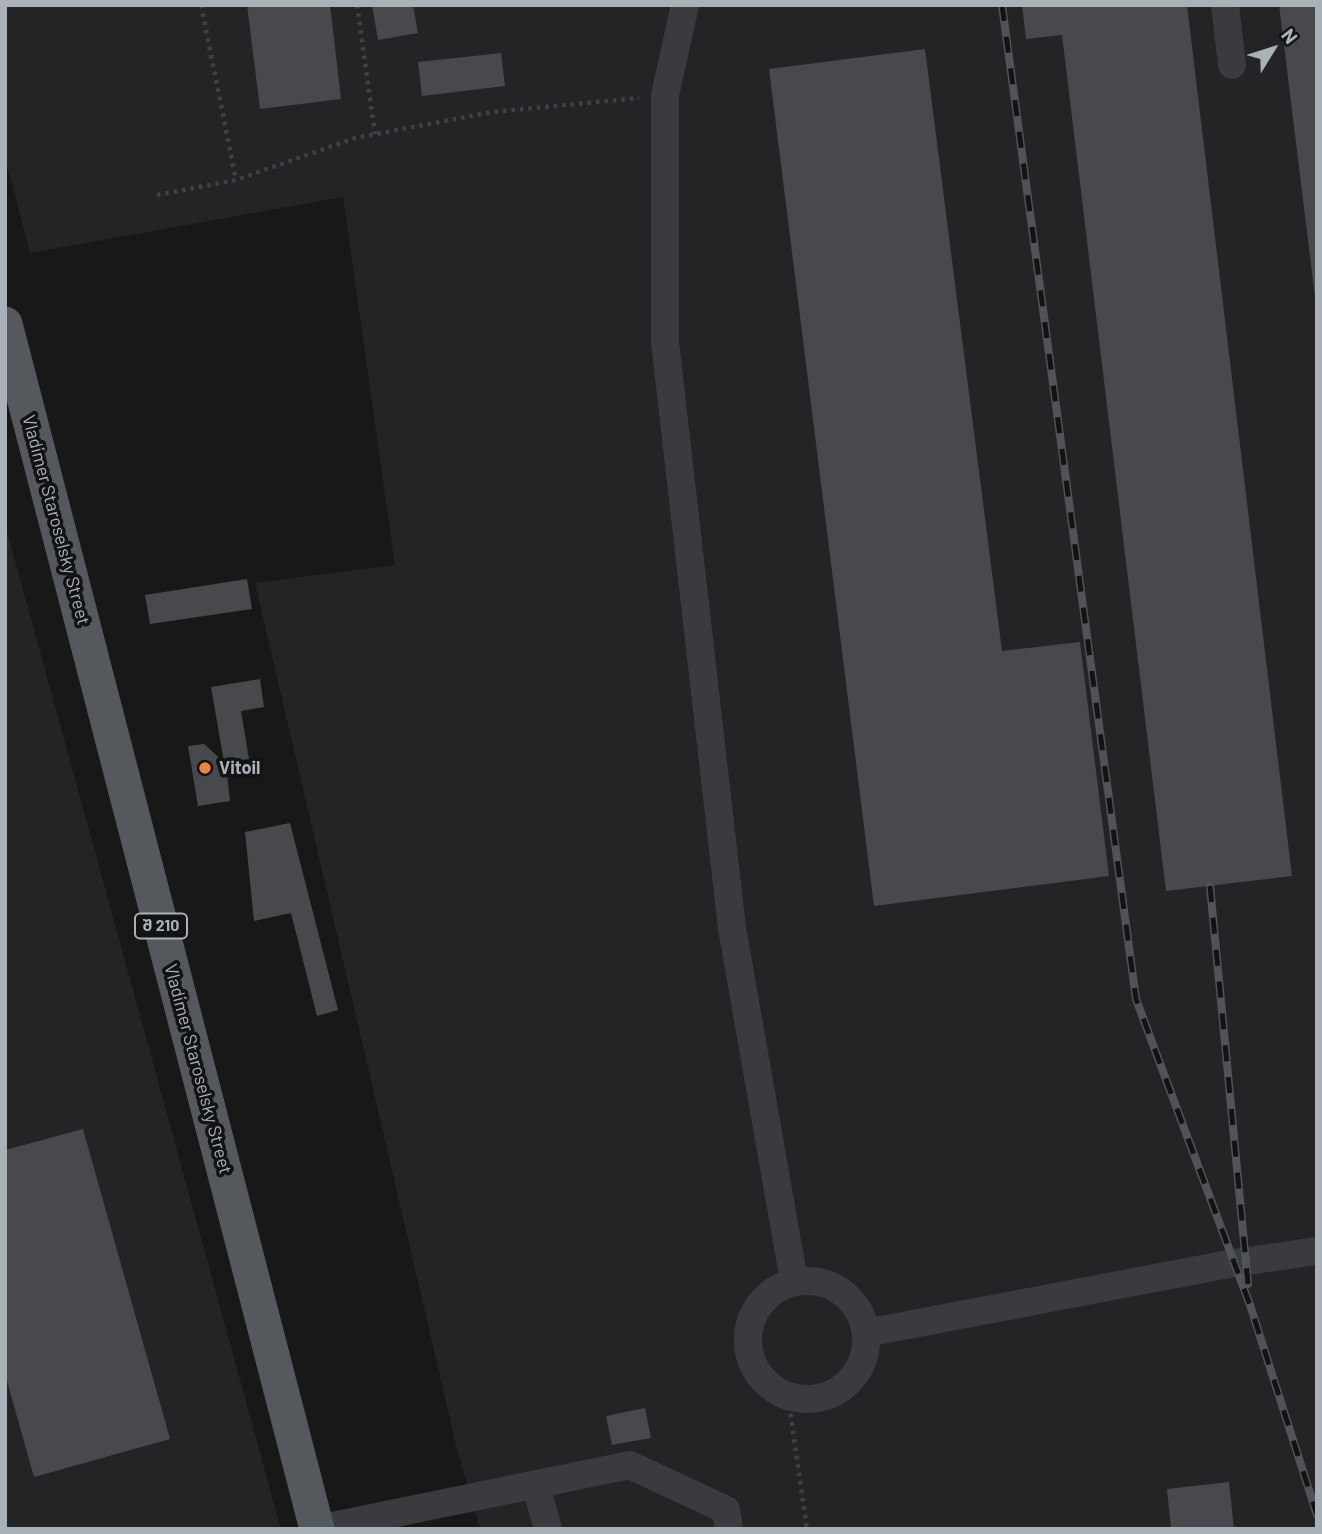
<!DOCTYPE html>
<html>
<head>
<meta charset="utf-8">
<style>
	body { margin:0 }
	#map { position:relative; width:1322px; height:1534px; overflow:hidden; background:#181819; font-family:Barlow,sans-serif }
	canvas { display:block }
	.frame { position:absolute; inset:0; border:7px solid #aab2b9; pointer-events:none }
	.north { position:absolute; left:1238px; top:14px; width:70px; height:70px; -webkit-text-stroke:5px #131314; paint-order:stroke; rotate:52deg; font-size:19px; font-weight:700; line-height:28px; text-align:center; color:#aab2b9 }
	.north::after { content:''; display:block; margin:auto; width:24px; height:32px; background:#aab2b9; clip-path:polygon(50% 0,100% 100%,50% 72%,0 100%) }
</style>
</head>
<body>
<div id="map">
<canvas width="1322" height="1534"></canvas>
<div class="frame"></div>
<div class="north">N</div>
</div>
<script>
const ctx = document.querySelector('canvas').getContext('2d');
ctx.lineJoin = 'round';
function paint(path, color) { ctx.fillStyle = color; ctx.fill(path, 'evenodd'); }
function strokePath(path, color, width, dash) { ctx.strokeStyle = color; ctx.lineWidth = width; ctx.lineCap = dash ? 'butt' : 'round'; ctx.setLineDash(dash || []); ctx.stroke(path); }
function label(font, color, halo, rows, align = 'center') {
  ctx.font = font + ' Barlow,"Noto Sans Georgian",sans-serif'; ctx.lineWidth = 7; ctx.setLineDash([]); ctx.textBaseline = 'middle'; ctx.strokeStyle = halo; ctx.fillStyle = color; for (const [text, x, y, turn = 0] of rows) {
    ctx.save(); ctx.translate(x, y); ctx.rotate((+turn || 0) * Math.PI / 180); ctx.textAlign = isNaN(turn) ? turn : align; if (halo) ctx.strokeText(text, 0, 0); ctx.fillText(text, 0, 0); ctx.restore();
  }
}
paint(new Path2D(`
	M 5,5 L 1317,5 L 1317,1529 L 480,1529 L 456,1445 L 255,583 L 395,565 L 343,197 L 30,253 L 5,157 Z
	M 5,524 L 281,1529 L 5,1529 Z`), '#242426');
paint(new Path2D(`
	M 247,5 L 330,5 L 341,99 L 260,109 Z
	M 372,5 L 413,5 L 418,33 L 378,40 Z
	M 1022,5 L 1187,5 L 1292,876 L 1166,891 L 1062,35 L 1026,39 Z
	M 1279,5 L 1317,5 L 1317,297 L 1315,297 Z
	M 925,49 L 1002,651 L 1080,642 L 1109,876 L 874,906 L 769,69 Z
	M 501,53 L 505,86 L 422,96 L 418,62 Z
	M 247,579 L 252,609 L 150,624 L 145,595 Z
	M 260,679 L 264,707 L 241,711 L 249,759 L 224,762 L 211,687 Z
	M 204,744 L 226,764 L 230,801 L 198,806 L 188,746 Z
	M 290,823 L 338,1010 L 317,1016 L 291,913 L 254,921 L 245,832 Z
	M 83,1129 L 170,1439 L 34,1477 L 5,1374 L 5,1150 Z
	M 645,1408 L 651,1438 L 612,1445 L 606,1416 Z
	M 1229,1482 L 1234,1529 L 1171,1529 L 1167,1489 Z`), '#47494c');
strokePath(new Path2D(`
	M 201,5 L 236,180
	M 357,5 L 375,134
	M 157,195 L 236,180 L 355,138 L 492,112 L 639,98
	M 788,1397 L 807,1529`), '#3f4245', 4.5, [3.5, 5]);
strokePath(new Path2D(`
	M 685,5 L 665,95 L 665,342 L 732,928 L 794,1281
	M 1225,5 L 1232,65
	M748 1340a59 59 0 1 1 118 0a59 59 0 1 1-118 0Z
	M 866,1333 L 1234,1263 L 1317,1251
	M 536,1486 L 548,1529
	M 318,1529 L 630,1465 L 726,1510 L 729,1529`), '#393b3e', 28);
strokePath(new Path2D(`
	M 5,324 L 317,1529`), '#55595d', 35);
const rail = new Path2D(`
	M 1002,5 L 1136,999 L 1250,1305 L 1317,1515
	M 1210,886 L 1248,1284`);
strokePath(rail, '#505357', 8);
strokePath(rail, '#131314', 5, [16]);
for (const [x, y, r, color] of [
	[205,768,7,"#e88641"]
]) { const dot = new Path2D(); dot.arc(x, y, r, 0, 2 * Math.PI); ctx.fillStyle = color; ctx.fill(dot); strokePath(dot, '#131314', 2.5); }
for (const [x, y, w] of [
	[161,926,52]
]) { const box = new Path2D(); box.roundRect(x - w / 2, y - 12.5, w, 25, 5); ctx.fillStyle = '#131314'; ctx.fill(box); strokePath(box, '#aab2b9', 2); }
label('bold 16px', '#aab2b9', null, [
	["შ 210",161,926]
]);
label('18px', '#aab2b9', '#131314', [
	["Vladimer Staroselsky Street",56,520,75],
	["Vladimer Staroselsky Street",198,1069,75]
]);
label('bold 18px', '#aab2b9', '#131314', [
	["Vitoil",219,768]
], 'left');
</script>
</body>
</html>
